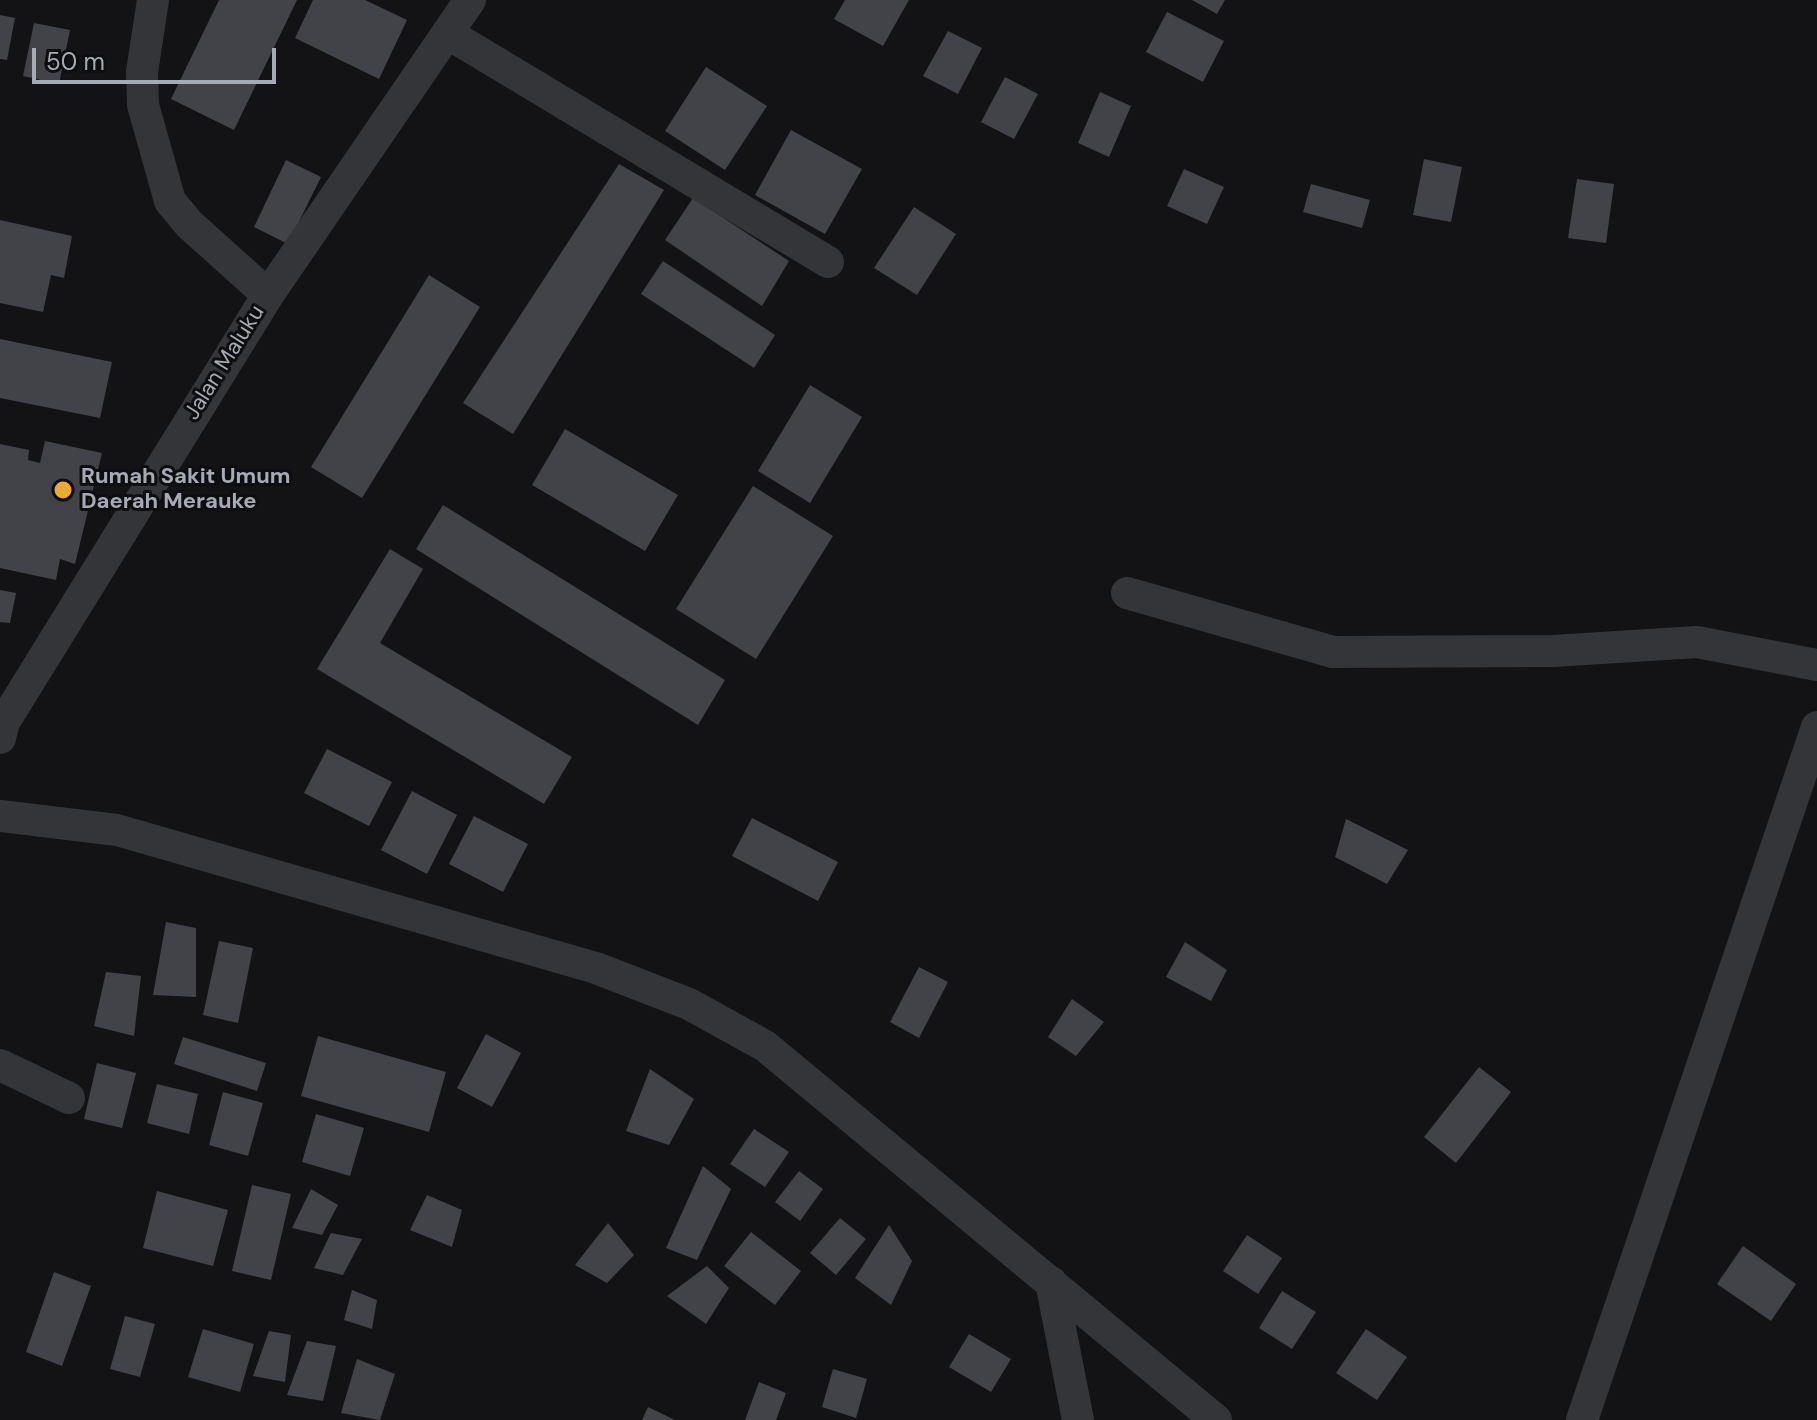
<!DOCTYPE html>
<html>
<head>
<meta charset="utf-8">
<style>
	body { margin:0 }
	#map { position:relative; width:1817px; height:1420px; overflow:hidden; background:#131315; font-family:"DM Sans",sans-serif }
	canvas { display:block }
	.scale { position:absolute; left:32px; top:48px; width:244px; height:36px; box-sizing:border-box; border:4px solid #a5aab5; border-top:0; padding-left:10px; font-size:24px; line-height:28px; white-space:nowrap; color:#a5aab5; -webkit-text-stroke:6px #0e0e10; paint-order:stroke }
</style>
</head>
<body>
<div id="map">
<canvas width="1817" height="1420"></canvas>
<div class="scale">50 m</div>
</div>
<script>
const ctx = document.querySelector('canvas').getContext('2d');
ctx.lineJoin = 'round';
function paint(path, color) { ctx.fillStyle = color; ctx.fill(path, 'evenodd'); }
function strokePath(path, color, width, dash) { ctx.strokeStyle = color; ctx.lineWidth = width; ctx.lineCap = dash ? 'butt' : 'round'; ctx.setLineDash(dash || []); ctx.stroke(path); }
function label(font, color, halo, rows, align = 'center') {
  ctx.font = font + ' "DM Sans",sans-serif'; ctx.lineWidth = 6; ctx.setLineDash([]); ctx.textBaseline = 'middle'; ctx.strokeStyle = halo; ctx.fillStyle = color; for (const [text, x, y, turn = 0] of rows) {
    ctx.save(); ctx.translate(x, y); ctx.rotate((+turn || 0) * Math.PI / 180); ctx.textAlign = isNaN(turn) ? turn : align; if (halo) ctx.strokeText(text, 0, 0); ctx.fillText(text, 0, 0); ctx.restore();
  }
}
paint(new Path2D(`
	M 219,0 L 297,0 L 234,130 L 171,99 Z
	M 313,0 L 365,0 L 407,20 L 379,79 L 295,38 Z
	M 845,0 L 909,0 L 883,46 L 834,19 Z
	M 1192,0 L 1225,0 L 1217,14 Z
	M 1167,12 L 1224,41 L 1203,82 L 1146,52 Z
	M 0,15 L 15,18 L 7,60 L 0,59 Z
	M 34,23 L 70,30 L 59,84 L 23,76 Z
	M 948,31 L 982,48 L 958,94 L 923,76 Z
	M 706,67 L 767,106 L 725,170 L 665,131 Z
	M 1005,77 L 1038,94 L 1014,139 L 981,122 Z
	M 1100,92 L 1131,106 L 1109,157 L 1078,143 Z
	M 791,130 L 862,169 L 825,234 L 755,195 Z
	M 1424,159 L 1462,167 L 1451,222 L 1413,215 Z
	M 286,160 L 321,177 L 288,244 L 254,227 Z
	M 619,164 L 664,190 L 513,434 L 463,403 Z
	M 1184,169 L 1224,187 L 1207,224 L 1167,206 Z
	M 1577,179 L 1614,184 L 1606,243 L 1568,238 Z
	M 1311,184 L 1370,200 L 1362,228 L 1303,212 Z
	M 693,198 L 789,261 L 762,306 L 665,240 Z
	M 914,207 L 956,234 L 917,295 L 874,268 Z
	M 0,220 L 72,236 L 64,278 L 51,275 L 43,312 L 0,303 Z
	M 663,261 L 775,335 L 754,368 L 641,294 Z
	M 429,275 L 480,307 L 362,498 L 311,467 Z
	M 0,339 L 112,362 L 100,418 L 0,398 Z
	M 810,385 L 862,417 L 810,503 L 758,471 Z
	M 565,429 L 678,495 L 645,551 L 532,485 Z
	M 45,441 L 102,453 L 75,564 L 60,559 L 56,580 L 0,568 L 0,444 L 29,450 L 28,460 L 40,463 Z
	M 753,486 L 833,536 L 756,659 L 676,609 Z
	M 443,505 L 725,680 L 698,725 L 416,549 Z
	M 390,549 L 423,569 L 380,643 L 572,757 L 544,804 L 317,669 Z
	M 0,590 L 16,593 L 10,623 L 0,622 Z
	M 327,749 L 392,782 L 369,826 L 304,793 Z
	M 412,791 L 457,815 L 427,874 L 381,850 Z
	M 474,816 L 528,844 L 503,892 L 449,864 Z
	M 752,818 L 838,862 L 818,901 L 732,856 Z
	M 1346,819 L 1408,850 L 1387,884 L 1335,857 Z
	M 166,922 L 196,928 L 196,997 L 153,995 Z
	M 219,941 L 253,948 L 238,1023 L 203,1015 Z
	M 1185,942 L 1227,970 L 1211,1001 L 1166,977 Z
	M 919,967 L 948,982 L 919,1038 L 890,1022 Z
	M 106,972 L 141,976 L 134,1036 L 94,1026 Z
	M 1072,999 L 1104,1022 L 1076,1056 L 1048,1037 Z
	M 486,1034 L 521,1053 L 492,1107 L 457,1088 Z
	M 318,1036 L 446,1072 L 429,1132 L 301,1096 Z
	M 183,1037 L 266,1063 L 257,1091 L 174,1064 Z
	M 97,1063 L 136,1073 L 122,1128 L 84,1119 Z
	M 1479,1067 L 1511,1092 L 1456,1163 L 1424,1137 Z
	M 650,1069 L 694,1099 L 669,1145 L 626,1131 Z
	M 157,1084 L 198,1094 L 189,1134 L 147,1123 Z
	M 223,1092 L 263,1103 L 248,1156 L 209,1145 Z
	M 316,1114 L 364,1128 L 350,1176 L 302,1162 Z
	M 754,1129 L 789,1152 L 765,1187 L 730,1164 Z
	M 703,1166 L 731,1189 L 697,1260 L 666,1248 Z
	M 799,1171 L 823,1189 L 800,1221 L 775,1202 Z
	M 252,1185 L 291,1194 L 271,1280 L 232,1271 Z
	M 311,1189 L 338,1205 L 322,1235 L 292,1228 Z
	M 157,1191 L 228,1210 L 213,1266 L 143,1248 Z
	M 427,1195 L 462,1210 L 452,1247 L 410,1230 Z
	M 840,1218 L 866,1239 L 836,1275 L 810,1253 Z
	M 608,1223 L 634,1255 L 607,1283 L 575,1265 Z
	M 889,1225 L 912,1261 L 891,1305 L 855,1278 Z
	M 751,1232 L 801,1271 L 775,1305 L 724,1266 Z
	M 331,1233 L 362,1239 L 343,1275 L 314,1268 Z
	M 1247,1235 L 1282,1258 L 1258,1294 L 1223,1271 Z
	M 1743,1246 L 1796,1284 L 1771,1321 L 1717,1284 Z
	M 707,1266 L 729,1288 L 706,1324 L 667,1296 Z
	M 54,1272 L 91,1286 L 62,1366 L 26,1352 Z
	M 352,1290 L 377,1300 L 372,1329 L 344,1320 Z
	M 1282,1291 L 1316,1312 L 1292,1349 L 1259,1328 Z
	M 125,1316 L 155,1324 L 140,1377 L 110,1369 Z
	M 203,1329 L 254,1344 L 240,1392 L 188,1377 Z
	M 1366,1329 L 1407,1357 L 1377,1400 L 1336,1373 Z
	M 269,1331 L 291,1335 L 285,1382 L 253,1376 Z
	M 969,1334 L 1011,1359 L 991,1392 L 949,1367 Z
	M 307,1341 L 336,1346 L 323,1401 L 287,1395 Z
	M 357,1359 L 395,1374 L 380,1420 L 341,1413 Z
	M 833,1369 L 867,1379 L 856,1418 L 822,1407 Z
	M 759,1382 L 786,1393 L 776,1420 L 745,1420 Z
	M 648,1407 L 675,1420 L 642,1420 Z`), '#424348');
strokePath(new Path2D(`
	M 153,0 L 142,72 L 143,105 L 170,201 L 189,224 L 268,295
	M 447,33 L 828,262
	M 1127,593 L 1333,652 L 1553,651 L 1697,642 L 1817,665
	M 0,738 L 4,722 L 268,295 L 470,0
	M 0,816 L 117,830 L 596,968 L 689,1004 L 765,1046 L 1216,1420
	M 0,1065 L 69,1098
	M 1051,1282 L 1078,1420
	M 1582,1420 L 1817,727`), '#343539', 32);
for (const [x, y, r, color] of [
	[63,490,10,"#eba935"]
]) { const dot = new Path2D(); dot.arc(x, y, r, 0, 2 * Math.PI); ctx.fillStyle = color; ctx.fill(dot); strokePath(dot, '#0e0e10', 3); }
label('22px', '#a5aab5', '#0e0e10', [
	["Jalan Maluku",225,363,-58]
]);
label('bold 22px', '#a5aab5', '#0e0e10', [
	["Rumah Sakit Umum",81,477],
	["Daerah Merauke",81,502]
], 'left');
</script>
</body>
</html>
